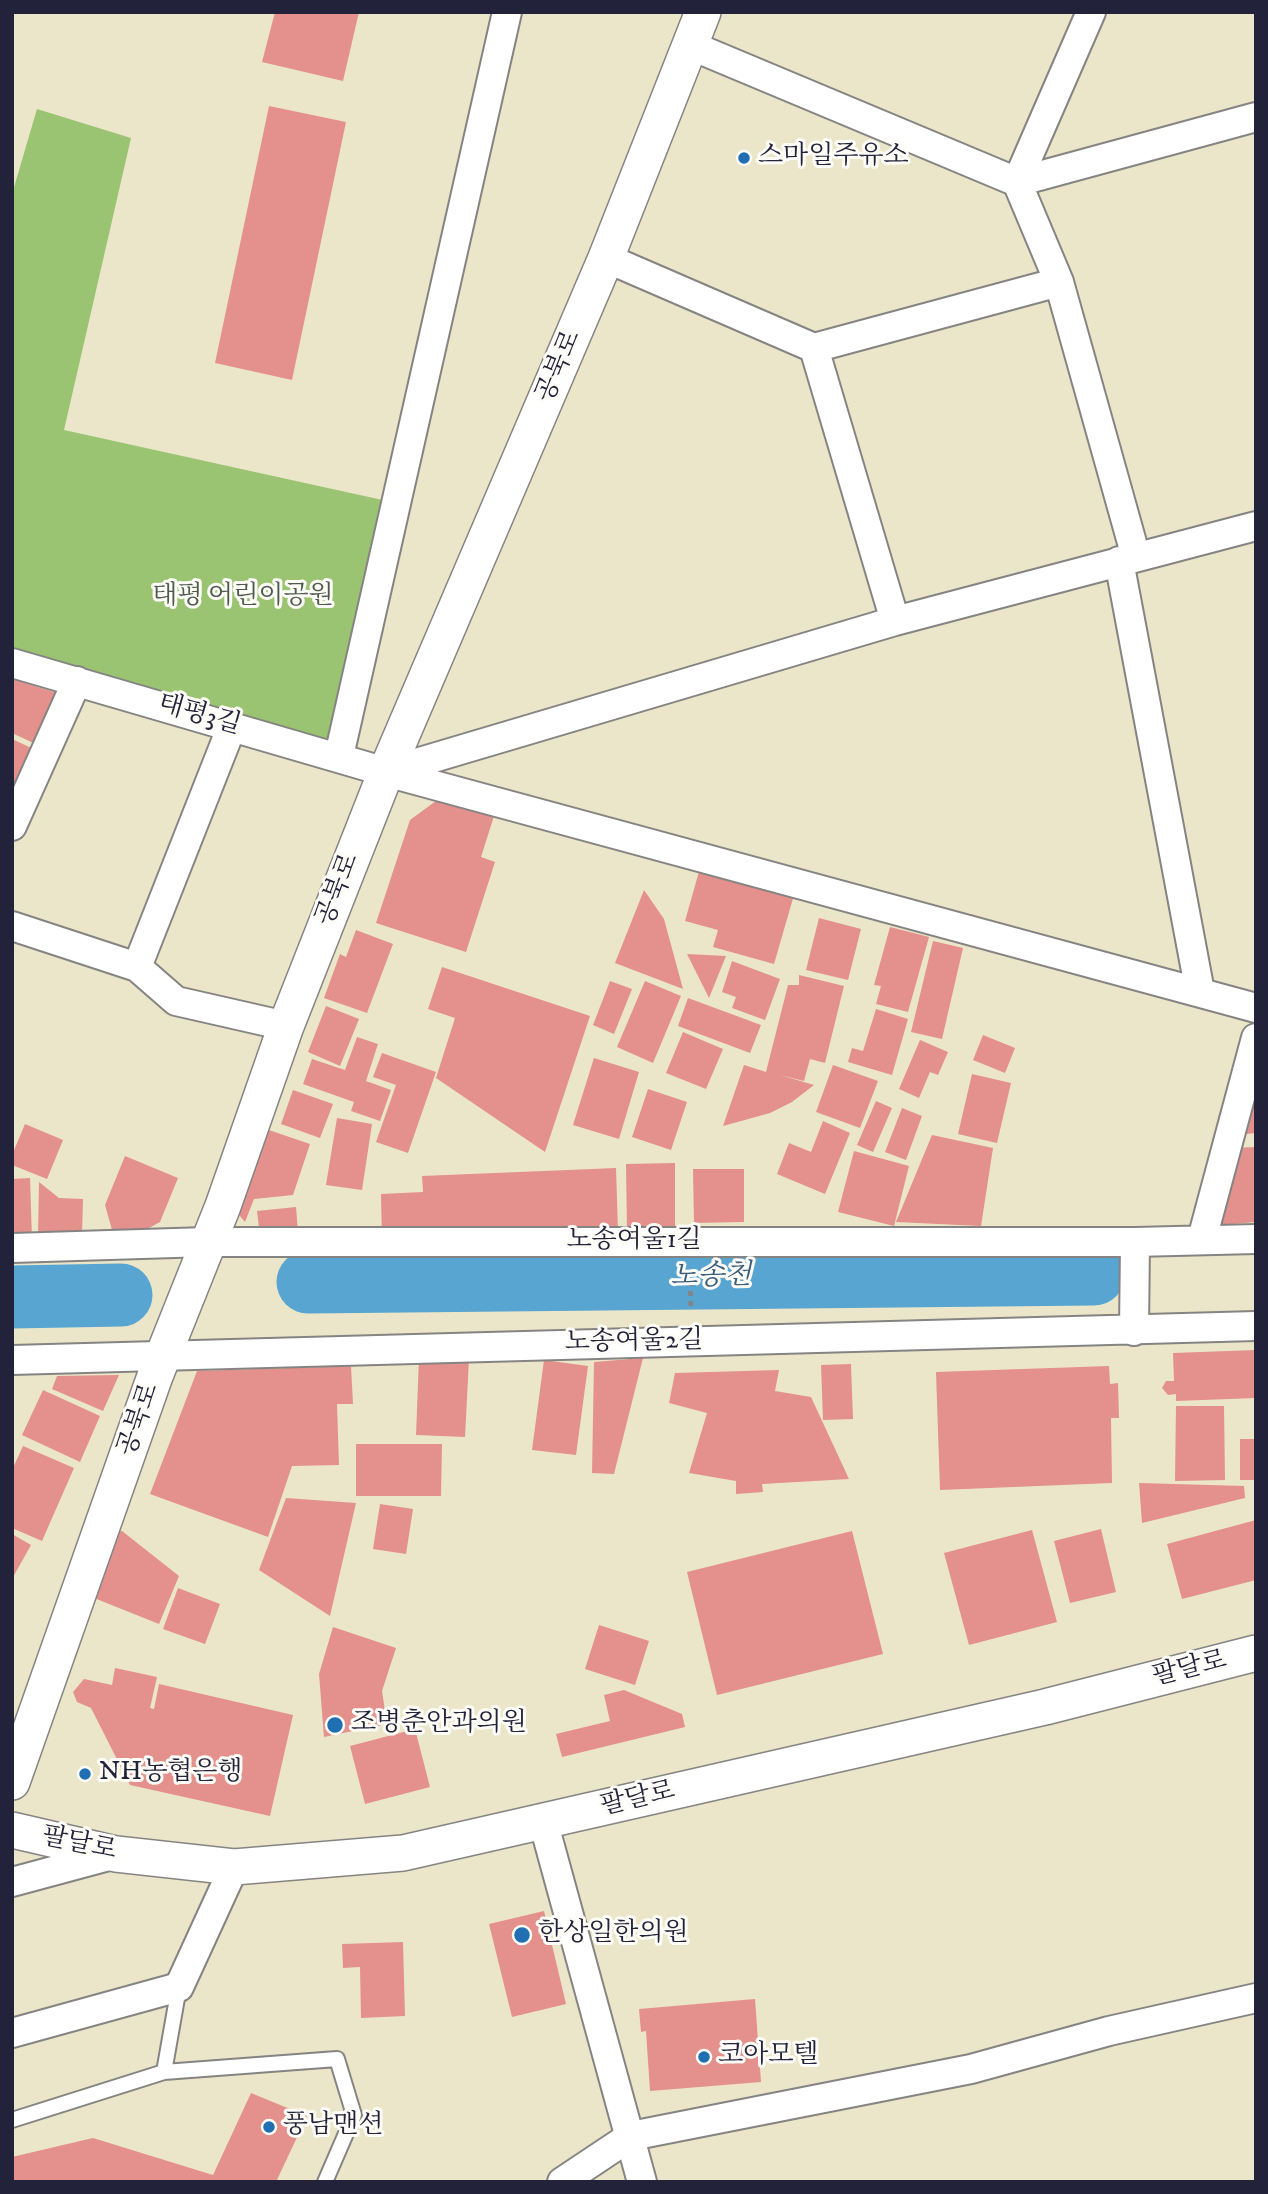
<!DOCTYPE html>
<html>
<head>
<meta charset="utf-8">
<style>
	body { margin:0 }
	#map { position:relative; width:1268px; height:2194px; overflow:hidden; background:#ebe6c9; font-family:"IM FELL DW Pica",serif }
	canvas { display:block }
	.frame { position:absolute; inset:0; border:14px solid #22223b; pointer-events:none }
</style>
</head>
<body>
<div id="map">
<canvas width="1268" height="2194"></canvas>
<div class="frame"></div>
</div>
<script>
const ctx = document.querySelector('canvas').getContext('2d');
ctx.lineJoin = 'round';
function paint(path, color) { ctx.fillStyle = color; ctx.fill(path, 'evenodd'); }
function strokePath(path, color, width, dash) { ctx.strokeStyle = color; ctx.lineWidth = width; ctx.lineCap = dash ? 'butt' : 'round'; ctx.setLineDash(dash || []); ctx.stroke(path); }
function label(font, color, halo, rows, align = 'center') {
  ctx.font = font + ' "IM FELL DW Pica","Noto Serif KR",serif'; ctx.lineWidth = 6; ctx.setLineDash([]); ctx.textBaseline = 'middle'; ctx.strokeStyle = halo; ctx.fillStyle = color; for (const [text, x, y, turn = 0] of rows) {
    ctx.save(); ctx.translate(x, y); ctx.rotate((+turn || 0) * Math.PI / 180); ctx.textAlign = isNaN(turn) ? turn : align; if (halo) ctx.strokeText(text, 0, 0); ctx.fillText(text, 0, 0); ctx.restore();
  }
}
paint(new Path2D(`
	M 37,109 L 131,138 L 64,430 L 396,503 L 339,756 L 12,663 L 12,194 Z`), '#9ac471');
strokePath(new Path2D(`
	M 1094,1274 L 1114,1274`), '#57a5d0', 10);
strokePath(new Path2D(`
	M 308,1282 L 1094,1274
	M 12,1297 L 121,1295`), '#57a5d0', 63);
paint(new Path2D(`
	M 275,12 L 359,12 L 343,81 L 262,62 Z
	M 269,106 L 346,122 L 292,380 L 215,363 Z
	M 12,679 L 60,694 L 42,747 L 12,733 Z
	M 12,739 L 40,752 L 24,795 L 12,789 Z
	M 440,798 L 494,816 L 481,857 L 495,862 L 466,952 L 376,923 L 410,820 Z
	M 700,868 L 794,895 L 774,964 L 713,947 L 718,930 L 685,921 Z
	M 644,890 L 664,919 L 683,989 L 615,963 Z
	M 819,918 L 861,929 L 848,980 L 806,970 Z
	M 890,927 L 929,937 L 908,1012 L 876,1004 L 881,986 L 874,985 Z
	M 356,930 L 393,944 L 367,1013 L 324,998 L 340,954 L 346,957 Z
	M 933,941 L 963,948 L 942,1039 L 911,1032 Z
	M 687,954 L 726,956 L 709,998 Z
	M 732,961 L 780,979 L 765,1020 L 732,1008 L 736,997 L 722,992 Z
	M 442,967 L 590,1016 L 545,1152 L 436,1078 L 455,1018 L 428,1009 Z
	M 799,975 L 844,986 L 825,1063 L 810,1059 L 804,1081 L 780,1075 L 814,1085 L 792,1102 L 770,1113 L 723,1126 L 744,1065 L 766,1072 L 788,985 L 799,985 Z
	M 610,981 L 632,989 L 614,1034 L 593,1025 Z
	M 645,981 L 681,996 L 653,1063 L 617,1047 Z
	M 688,998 L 761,1025 L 750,1053 L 678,1026 Z
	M 326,1006 L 359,1019 L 340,1066 L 308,1052 Z
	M 876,1009 L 908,1019 L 892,1075 L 848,1062 L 852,1048 L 863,1051 Z
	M 683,1032 L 723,1049 L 706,1089 L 666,1073 Z
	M 983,1035 L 1015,1048 L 1005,1073 L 973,1060 Z
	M 357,1037 L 378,1044 L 366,1081 L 391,1090 L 380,1121 L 351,1111 L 354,1102 L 303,1084 L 312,1059 L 345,1070 Z
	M 920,1040 L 948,1052 L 938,1075 L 930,1072 L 919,1098 L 899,1089 Z
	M 382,1053 L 436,1072 L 408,1153 L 376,1142 L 396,1085 L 373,1077 Z
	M 594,1058 L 639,1072 L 619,1139 L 573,1125 Z
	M 833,1065 L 878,1081 L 860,1128 L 816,1112 Z
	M 972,1074 L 1011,1083 L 997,1143 L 958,1134 Z
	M 648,1089 L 687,1102 L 671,1150 L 632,1137 Z
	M 293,1090 L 333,1104 L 320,1138 L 281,1124 Z
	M 876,1101 L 892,1108 L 873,1152 L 857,1145 Z
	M 1256,1102 L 1256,1133 L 1247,1134 L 1244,1103 Z
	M 902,1108 L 922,1116 L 906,1160 L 885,1152 Z
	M 337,1118 L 372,1124 L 362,1190 L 326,1185 Z
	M 823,1121 L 850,1133 L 825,1194 L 777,1174 L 789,1143 L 811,1152 Z
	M 25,1124 L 63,1140 L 47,1179 L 12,1165 L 12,1155 Z
	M 263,1128 L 310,1144 L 293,1195 L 254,1199 L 245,1222 L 234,1209 Z
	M 932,1135 L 993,1148 L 981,1226 L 896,1222 Z
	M 1256,1147 L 1256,1222 L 1221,1225 L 1213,1215 L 1231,1148 Z
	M 854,1151 L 909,1166 L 894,1226 L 838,1212 Z
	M 125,1156 L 178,1178 L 160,1222 L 123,1242 L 114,1237 L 105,1205 Z
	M 675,1163 L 675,1231 L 627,1232 L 626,1164 Z
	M 616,1168 L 618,1231 L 382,1240 L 381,1194 L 423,1192 L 422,1176 Z
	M 693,1169 L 744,1169 L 744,1222 L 694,1223 Z
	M 30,1178 L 32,1239 L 12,1240 L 12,1179 Z
	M 39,1182 L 59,1198 L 83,1199 L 82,1236 L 38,1236 Z
	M 296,1207 L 298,1232 L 260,1236 L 257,1211 Z
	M 1256,1350 L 1256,1398 L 1176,1401 L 1176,1394 L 1168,1395 L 1162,1388 L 1166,1381 L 1174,1381 L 1173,1353 Z
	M 419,1358 L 469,1359 L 465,1437 L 416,1435 Z
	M 643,1358 L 614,1474 L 592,1473 L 594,1362 Z
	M 544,1360 L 588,1366 L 576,1455 L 532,1450 Z
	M 851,1364 L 853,1419 L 823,1420 L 821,1365 Z
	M 351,1366 L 353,1404 L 337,1404 L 339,1465 L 292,1466 L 268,1537 L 150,1494 L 197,1371 Z
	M 1109,1366 L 1110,1384 L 1118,1383 L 1119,1418 L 1111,1418 L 1112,1483 L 940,1490 L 936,1372 Z
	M 779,1370 L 775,1391 L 811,1397 L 849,1479 L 762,1484 L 763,1492 L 736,1494 L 736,1481 L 689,1473 L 707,1413 L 669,1403 L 675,1373 Z
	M 119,1375 L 103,1411 L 52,1389 L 57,1376 Z
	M 43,1390 L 100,1416 L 80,1462 L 22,1435 Z
	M 1176,1406 L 1224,1406 L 1225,1480 L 1175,1481 Z
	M 1240,1439 L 1256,1439 L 1256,1480 L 1240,1480 Z
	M 356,1444 L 442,1444 L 441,1496 L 356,1496 Z
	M 23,1446 L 74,1468 L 42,1541 L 12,1528 L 12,1470 Z
	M 1139,1483 L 1244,1486 L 1245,1498 L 1142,1523 Z
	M 286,1498 L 356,1503 L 330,1616 L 259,1570 Z
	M 380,1504 L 413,1509 L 406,1554 L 373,1549 Z
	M 1256,1520 L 1256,1580 L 1182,1599 L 1167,1544 Z
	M 1101,1529 L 1116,1592 L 1070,1603 L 1054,1541 Z
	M 1032,1530 L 1057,1622 L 969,1645 L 944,1553 Z
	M 122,1531 L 179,1576 L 159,1624 L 89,1596 L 115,1532 Z
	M 852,1531 L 883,1654 L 717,1695 L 687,1572 Z
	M 12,1534 L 31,1545 L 12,1579 Z
	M 178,1588 L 220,1604 L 205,1644 L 163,1629 Z
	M 599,1625 L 649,1641 L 635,1685 L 585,1669 Z
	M 333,1627 L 396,1648 L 382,1691 L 387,1724 L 324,1737 L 319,1674 Z
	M 115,1668 L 157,1677 L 150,1708 L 154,1709 L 159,1684 L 293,1715 L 270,1816 L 130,1785 L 91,1708 L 77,1702 L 73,1692 L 84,1679 L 112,1685 Z
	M 624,1690 L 682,1714 L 685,1727 L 562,1757 L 556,1734 L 610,1721 L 604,1695 Z
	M 415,1729 L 430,1787 L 365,1804 L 350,1746 Z
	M 544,1911 L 566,2004 L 512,2017 L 489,1924 Z
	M 403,1942 L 405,2016 L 361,2018 L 360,1967 L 343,1968 L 342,1944 Z
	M 755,1999 L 761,2082 L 650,2091 L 646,2031 L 641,2032 L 639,2009 Z
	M 251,2093 L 307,2116 L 276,2182 L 12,2182 L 12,2157 L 93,2138 L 213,2175 Z`), '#e4908d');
const service = new Path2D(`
	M 164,2072 L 179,1987
	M 12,2120 L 164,2072 L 337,2059 L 354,2115 L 325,2182`);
const minor = new Path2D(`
	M 1091,12 L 1017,182 L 1059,282 L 1136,557
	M 692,46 L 1017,182 L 1256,117
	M 606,258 L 814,348 L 895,621
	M 814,348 L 1059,282
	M 1119,561 L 1200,992
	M 12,663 L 386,772 L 1256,1008
	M 232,726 L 137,967 L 176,1001 L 286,1026
	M 339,756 L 507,12
	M 386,772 L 895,621 L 1256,526
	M 12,826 L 77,681
	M 12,926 L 137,967
	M 1202,1239 L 1256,1038
	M 12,1248 L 207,1242 L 1135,1242 L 1256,1239
	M 1134,1331 L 1135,1242
	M 12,1360 L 1256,1326
	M 543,1821 L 642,2182
	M 12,1882 L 116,1854
	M 12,2033 L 179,1987 L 234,1867
	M 562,2182 L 631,2136 L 971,2069 L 1109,2031 L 1256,1998`);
const tertiary = new Path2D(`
	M 12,1782 L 155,1376 L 223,1206 L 286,1026 L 386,772 L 606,258 L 703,12
	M 12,1830 L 116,1854 L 234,1867 L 403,1853 L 1045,1707 L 1256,1653`);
strokePath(service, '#868482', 18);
strokePath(minor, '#868482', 32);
strokePath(tertiary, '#868482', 38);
strokePath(new Path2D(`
	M 690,1271 L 691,1311`), '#868482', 4.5, [5, 5]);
strokePath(service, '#fff', 14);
strokePath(minor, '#fff', 28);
strokePath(tertiary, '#fff', 35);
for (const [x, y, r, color] of [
	[744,158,7,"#1f6fb2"],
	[335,1725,9,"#1f6fb2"],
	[85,1774,7,"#1f6fb2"],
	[522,1935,9,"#1f6fb2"],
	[704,2057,7,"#1f6fb2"],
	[269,2127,7,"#1f6fb2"]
]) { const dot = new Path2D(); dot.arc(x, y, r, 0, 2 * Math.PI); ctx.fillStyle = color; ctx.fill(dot); strokePath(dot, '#fdfcf7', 2.5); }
label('26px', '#22223b', '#fdfcf7', [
	["스마일주유소",758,158],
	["조병춘안과의원",351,1725],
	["NH농협은행",99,1774],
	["한상일한의원",538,1935],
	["코아모텔",718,2057],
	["풍남맨션",283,2127]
], 'left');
label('26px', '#22223b', '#fdfcf7', [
	["공북로",560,367,-67],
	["태평3길",199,716,16],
	["공북로",339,890,-69],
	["노송여울1길",634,1242],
	["노송여울2길",634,1343,-1],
	["공북로",140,1420,-71],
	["팔달로",1190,1670,-14],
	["팔달로",638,1800,-13],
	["팔달로",79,1845,12]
]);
label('26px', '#4c5b4e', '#fdfcf7', [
	["태평 어린이공원",243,598]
]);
label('italic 28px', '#3a5d7e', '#fdfcf7', [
	["노송천",711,1278,-1]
]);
</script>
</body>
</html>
